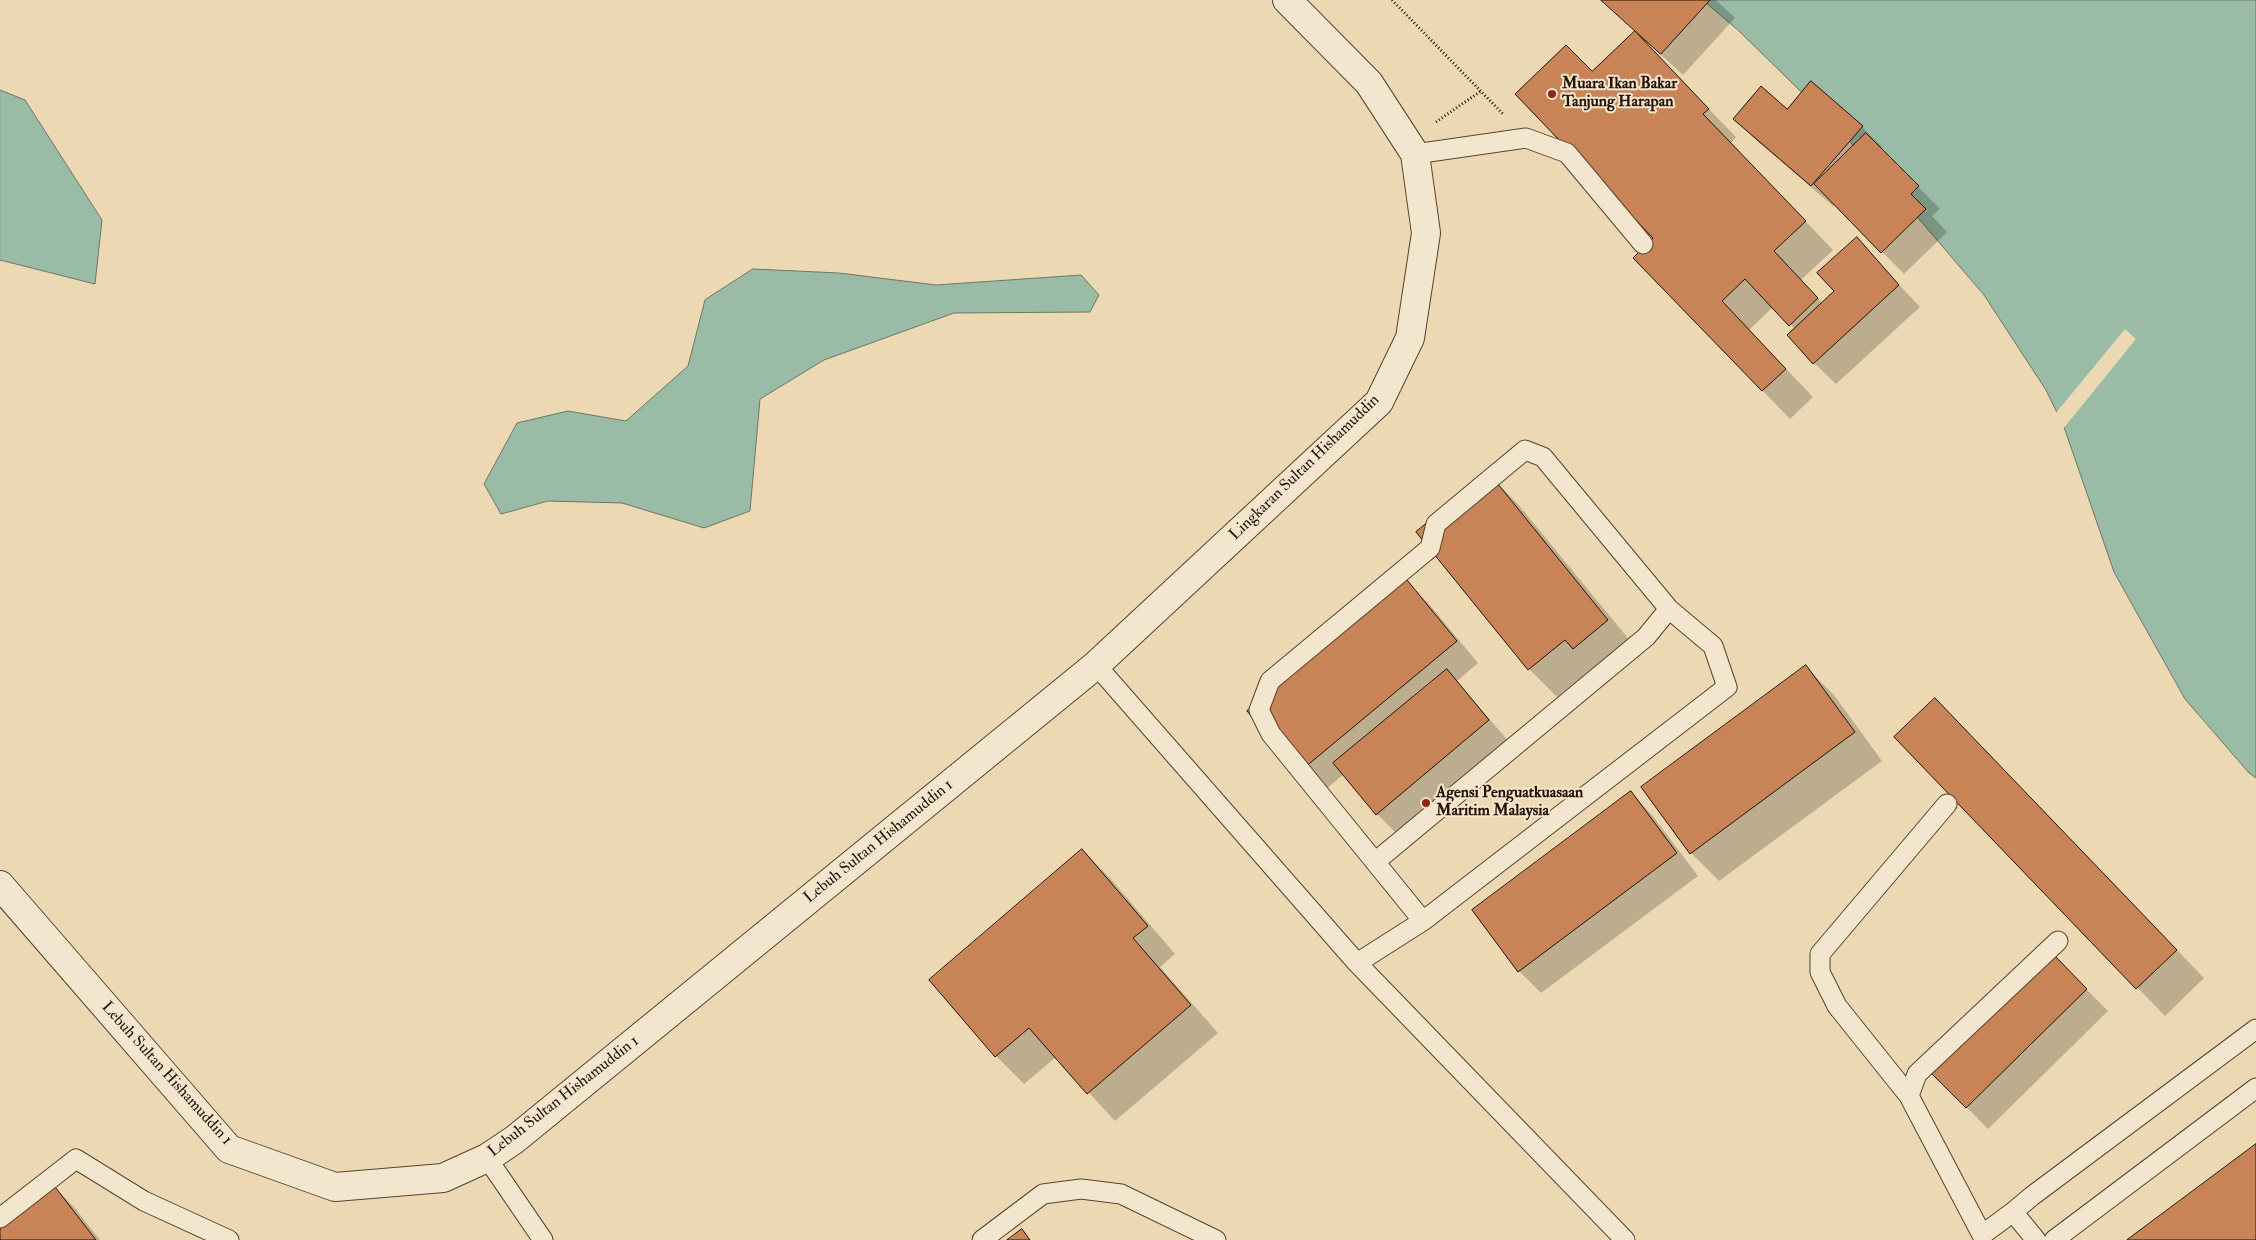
<!DOCTYPE html>
<html>
<head>
<meta charset="utf-8">
<style>
	body { margin:0 }
	canvas { display:block; background:#ecd8b3 }
</style>
</head>
<body>
<canvas width="2256" height="1240"></canvas>
<script>
const ctx = document.querySelector('canvas').getContext('2d');
ctx.lineJoin = 'round';
function paint(path, color) { ctx.fillStyle = color; ctx.fill(path, 'evenodd'); }
function strokePath(path, color, width, dash) { ctx.strokeStyle = color; ctx.lineWidth = width; ctx.lineCap = dash ? 'butt' : 'round'; ctx.setLineDash(dash || []); ctx.stroke(path); }
function label(font, color, halo, rows, align = 'center') {
  ctx.font = font + ' "IM FELL Double Pica",serif'; ctx.lineWidth = 4; ctx.setLineDash([]); ctx.textBaseline = 'middle'; ctx.strokeStyle = halo; ctx.fillStyle = color; for (const [text, x, y, turn = 0] of rows) {
    ctx.save(); ctx.translate(x, y); ctx.rotate((+turn || 0) * Math.PI / 180); ctx.textAlign = isNaN(turn) ? turn : align; if (halo) ctx.strokeText(text, 0, 0); ctx.fillText(text, 0, 0); ctx.restore();
  }
}
const water = new Path2D(`
	M 1703,0 L 2256,0 L 2256,778 L 2249,773 L 2185,699 L 2114,572 L 2064,427 L 2046,390 L 1984,295 L 1907,205 L 1834,124 L 1739,31 Z
	M 0,90 L 25,100 L 102,220 L 95,284 L 0,260 Z
	M 753,269 L 839,273 L 936,285 L 1081,275 L 1099,295 L 1090,312 L 954,313 L 824,360 L 760,399 L 750,511 L 704,528 L 622,503 L 548,501 L 501,514 L 484,484 L 517,423 L 568,411 L 626,421 L 688,366 L 705,300 Z`);
paint(water, '#9abba6');
strokePath(water, '#6b7765', 1);
paint(new Path2D(`
	M 2125,329 L 2136,339 L 2063,429 L 2055,414 Z`), '#ecd8b3');
paint(new Path2D(`
	M 1602,0 L 1716,0 L 1735,18 L 1683,75 L 1647,42 L 1646,44 L 1736,137 L 1731,143 L 1833,250 L 1801,280 L 1823,304 L 1836,291 L 1856,239 L 1920,307 L 1836,384 L 1814,363 L 1795,329 L 1773,307 L 1749,330 L 1813,397 L 1790,419 L 1635,258 L 1655,238 L 1592,73 L 1636,32 Z
	M 1787,110 L 1862,127 L 1883,148 L 1882,150 L 1940,209 L 1932,216 L 1947,232 L 1904,274 L 1835,204 L 1833,206 L 1756,140 L 1734,119 Z
	M 1489,475 L 1517,503 L 1636,648 L 1602,676 L 1594,667 L 1557,697 L 1529,669 Z
	M 1407,582 L 1428,603 L 1478,663 L 1457,681 L 1510,743 L 1398,835 L 1377,814 L 1344,774 L 1320,794 L 1299,772 Z
	M 1806,667 L 1834,695 L 1882,761 L 1719,881 L 1691,853 Z
	M 1935,699 L 2204,978 L 2165,1016 L 1896,737 Z
	M 1631,793 L 1652,815 L 1698,876 L 1541,993 L 1519,971 L 1473,911 Z
	M 1082,850 L 1110,878 L 1175,954 L 1160,967 L 1218,1033 L 1115,1121 L 1056,1057 L 1024,1084 L 996,1056 Z
	M 2054,957 L 2108,1011 L 1988,1129 L 1934,1074 Z
	M 52,1185 L 74,1207 L 100,1240 L 0,1240 Z`), '#0003');
const building = new Path2D(`
	M 1601,0 L 1710,0 L 1661,54 Z
	M 1635,31 L 1709,109 L 1703,114 L 1806,221 L 1774,251 L 1818,298 L 1789,326 L 1745,279 L 1722,301 L 1786,369 L 1762,391 L 1633,258 L 1653,238 L 1515,94 L 1566,45 L 1592,71 Z
	M 1811,81 L 1863,126 L 1811,186 L 1733,119 L 1761,86 L 1787,109 Z
	M 1866,133 L 1919,186 L 1911,194 L 1926,209 L 1881,253 L 1814,184 Z
	M 1857,237 L 1899,285 L 1813,364 L 1787,335 L 1834,291 L 1817,273 Z
	M 1489,473 L 1608,620 L 1573,649 L 1565,640 L 1528,670 L 1416,532 Z
	M 1407,580 L 1457,641 L 1298,773 L 1247,711 Z
	M 1806,665 L 1855,732 L 1690,854 L 1641,787 Z
	M 1447,669 L 1489,720 L 1376,815 L 1333,763 Z
	M 1935,698 L 2177,950 L 2136,989 L 1894,737 Z
	M 1631,791 L 1677,853 L 1518,972 L 1472,910 Z
	M 1082,849 L 1148,926 L 1133,938 L 1191,1005 L 1087,1094 L 1029,1028 L 995,1057 L 929,980 Z
	M 2054,955 L 2087,989 L 1966,1108 L 1932,1074 Z
	M 2256,1144 L 2256,1240 L 2127,1240 Z
	M 52,1183 L 96,1240 L 0,1240 L 0,1224 Z
	M 1022,1229 L 1030,1240 L 1007,1240 Z`);
paint(building, '#c88456');
strokePath(building, '#251104', 1);
const service = new Path2D(`
	M 1415,154 L 1526,138 L 1567,153 L 1643,244
	M 1096,665 L 1357,963 L 1625,1240
	M 1375,862 L 1646,637 L 1669,609
	M 1357,963 L 1423,921 L 1727,687 L 1713,646 L 1669,609 L 1543,457 L 1525,450 L 1436,524 L 1430,548 L 1270,681 L 1259,710 L 1271,734 L 1423,921
	M 1909,1096 L 1837,1006 L 1820,972 L 1820,954 L 1947,804
	M 487,1158 L 543,1240
	M 2013,1212 L 1982,1235 L 1909,1096 L 1917,1074 L 2058,941
	M 0,1218 L 76,1159 L 144,1201 L 229,1240
	M 982,1240 L 1043,1194 L 1081,1189 L 1121,1194 L 1216,1240
	M 2036,1240 L 2013,1212 L 2032,1196 L 2256,1029
	M 2054,1240 L 2256,1088`);
const tertiary = new Path2D(`
	M 0,885 L 229,1149 L 335,1187 L 443,1178 L 487,1158 L 514,1140 L 1096,665 L 1379,402 L 1410,338 L 1426,233 L 1415,154 L 1369,83 L 1287,0`);
strokePath(service, '#574330', 21);
strokePath(tertiary, '#574330', 30);
strokePath(new Path2D(`
	M 1392,0 L 1503,114
	M 1436,122 L 1481,91`), '#251104', 3, [1, 2.5]);
strokePath(service, '#f3e6ce', 19);
strokePath(tertiary, '#f3e6ce', 28);
for (const [x, y, r, color] of [
	[1552,94,5,"#8f2418"],
	[1426,803,5,"#8f2418"]
]) { const dot = new Path2D(); dot.arc(x, y, r, 0, 2 * Math.PI); ctx.fillStyle = color; ctx.fill(dot); strokePath(dot, '#f3e6ce', 2); }
label('bold 16px', '#251104', '#f3e6ce', [
	["Muara Ikan Bakar",1562,85],
	["Tanjung Harapan",1562,103],
	["Agensi Penguatkuasaan",1436,794],
	["Maritim Malaysia",1436,812]
], 'left');
label('16px', '#251104', '#f3e6ce', [
	["Lingkaran Sultan Hishamuddin",1305,468,-44],
	["Lebuh Sultan Hishamuddin 1",879,842,-39],
	["Lebuh Sultan Hishamuddin 1",166,1074,48],
	["Lebuh Sultan Hishamuddin 1",564,1097,-38]
]);
</script>
</body>
</html>
